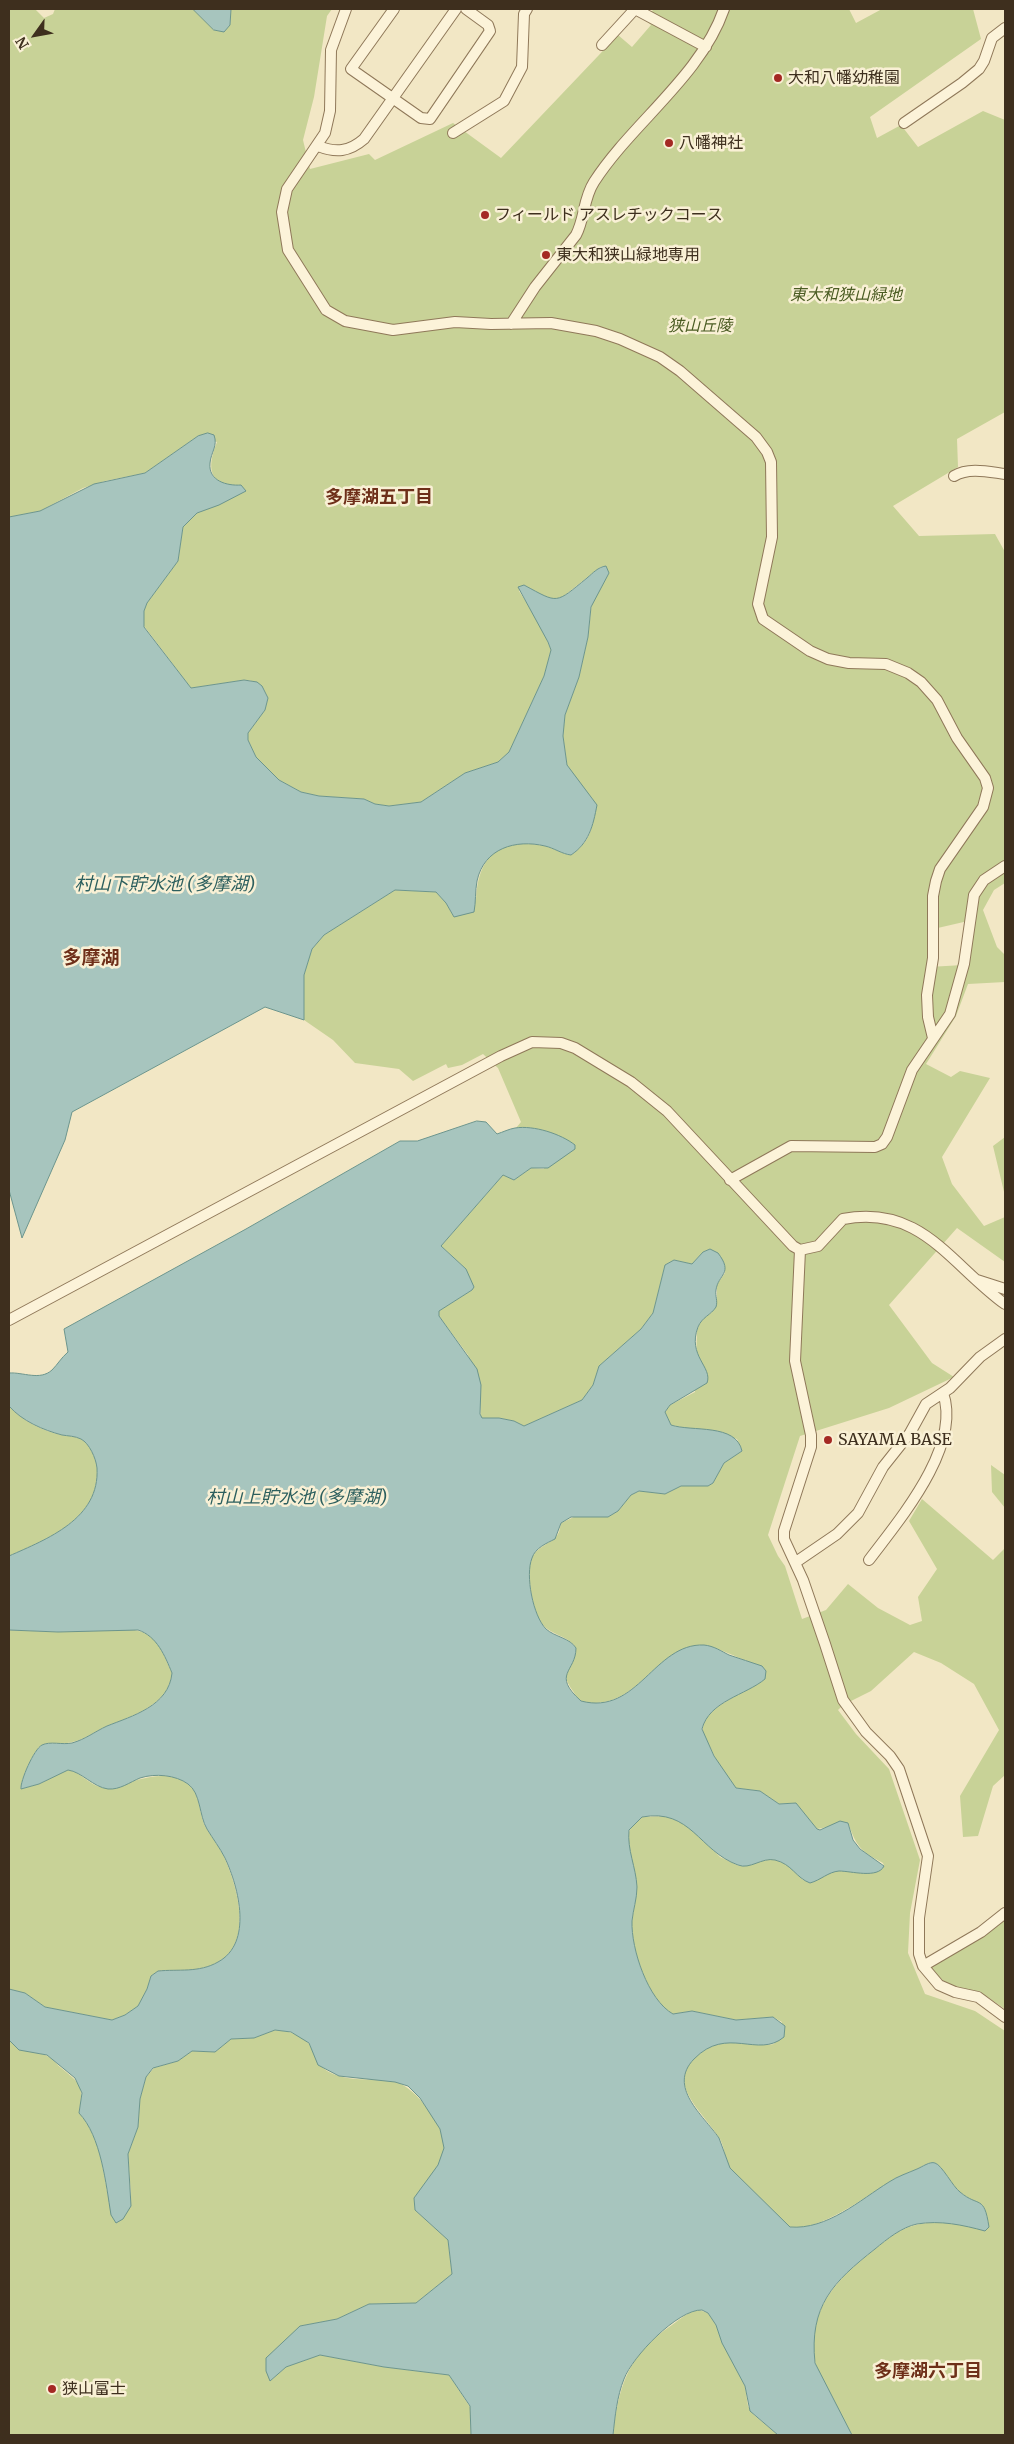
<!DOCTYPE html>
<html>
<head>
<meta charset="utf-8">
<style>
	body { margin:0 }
	#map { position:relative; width:1014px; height:2444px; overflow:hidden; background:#f2e7c5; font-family:Merriweather,serif }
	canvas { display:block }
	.frame { position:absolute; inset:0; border:10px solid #3e2f1e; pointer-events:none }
	.north { position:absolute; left:10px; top:10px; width:50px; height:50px; -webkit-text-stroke:4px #f9f0d5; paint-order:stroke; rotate:238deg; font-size:14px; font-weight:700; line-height:20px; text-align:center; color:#3e2f1e }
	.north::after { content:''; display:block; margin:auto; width:18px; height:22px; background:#3e2f1e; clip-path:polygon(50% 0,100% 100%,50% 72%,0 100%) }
</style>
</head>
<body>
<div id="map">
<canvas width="1014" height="2444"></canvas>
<div class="frame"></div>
<div class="north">N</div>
</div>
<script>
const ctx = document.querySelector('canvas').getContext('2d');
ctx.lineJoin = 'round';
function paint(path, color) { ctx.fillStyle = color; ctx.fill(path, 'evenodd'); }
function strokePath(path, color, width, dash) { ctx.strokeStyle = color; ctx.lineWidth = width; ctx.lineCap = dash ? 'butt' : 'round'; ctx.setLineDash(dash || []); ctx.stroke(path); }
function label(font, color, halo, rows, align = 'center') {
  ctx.font = font + ' Merriweather,"Noto Sans JP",serif'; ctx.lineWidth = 5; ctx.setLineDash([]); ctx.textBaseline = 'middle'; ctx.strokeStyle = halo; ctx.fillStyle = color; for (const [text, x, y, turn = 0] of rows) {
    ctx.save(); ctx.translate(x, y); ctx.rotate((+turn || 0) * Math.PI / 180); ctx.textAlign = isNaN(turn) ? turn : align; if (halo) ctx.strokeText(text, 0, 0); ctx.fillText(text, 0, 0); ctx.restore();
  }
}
paint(new Path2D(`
	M 9,9 L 35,9 L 44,18 L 53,14 L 55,9 L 193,9 L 214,30 L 224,31 L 230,25 L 231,9 L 332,9 L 327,16 L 314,97 L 303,140 L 310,169 L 369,154 L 375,160 L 453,123 L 501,158 L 618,35 L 632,47 L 651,25 L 644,19 L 654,9 L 849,9 L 856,23 L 882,9 L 973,9 L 981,39 L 870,117 L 877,138 L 901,125 L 918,147 L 983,111 L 1005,120 L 1005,412 L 957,439 L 958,467 L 893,506 L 919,536 L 995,534 L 1005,552 L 1005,883 L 994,890 L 983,910 L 997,947 L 1005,955 L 1005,982 L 968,984 L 956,1016 L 926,1064 L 951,1077 L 960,1071 L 990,1078 L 942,1157 L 952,1184 L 984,1226 L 1005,1217 L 1005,1262 L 957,1228 L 889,1305 L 932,1363 L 954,1377 L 889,1408 L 800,1436 L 768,1535 L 778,1556 L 785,1566 L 802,1619 L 826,1610 L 848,1584 L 878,1608 L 910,1625 L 922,1621 L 918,1597 L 937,1569 L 909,1521 L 922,1499 L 993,1560 L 1005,1548 L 1005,1775 L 993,1786 L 978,1836 L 963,1837 L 960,1796 L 999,1730 L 974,1684 L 941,1663 L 914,1652 L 871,1691 L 843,1705 L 838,1710 L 856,1734 L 889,1769 L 920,1860 L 910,1913 L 908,1953 L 925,1994 L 975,2011 L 1005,2031 L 1005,2435 L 852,2435 C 841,2414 819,2384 815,2361 C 807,2309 837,2279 874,2250 C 886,2240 900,2228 916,2225 C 939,2219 964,2225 987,2229 L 989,2227 C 984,2196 979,2208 960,2192 C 953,2187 941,2164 935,2163 C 929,2161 922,2167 917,2169 C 908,2173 898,2176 889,2182 C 870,2194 809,2239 786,2225 C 770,2211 741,2185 730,2168 C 724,2158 725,2148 720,2139 C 700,2107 656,2077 710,2047 C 731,2036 752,2048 774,2044 L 782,2022 L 773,2017 L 736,2020 L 692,2011 L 673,2014 C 648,2000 631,1949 632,1922 C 633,1910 637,1899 637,1887 C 637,1864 614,1833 642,1817 L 666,1816 L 682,1823 L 695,1831 L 720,1857 L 739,1866 L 770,1859 L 777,1860 L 789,1866 L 803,1880 C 823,1882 822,1873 837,1871 C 859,1869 861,1878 884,1866 L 883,1863 C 860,1851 857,1847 848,1823 L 817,1829 L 793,1803 L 779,1804 L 760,1791 L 736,1788 C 726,1777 717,1763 711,1749 C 707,1743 702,1735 703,1728 C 704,1706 750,1691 765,1679 L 758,1665 C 739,1660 715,1643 696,1646 C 686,1648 677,1652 669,1658 C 643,1675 630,1701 596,1703 C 588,1704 581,1703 576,1696 C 573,1690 566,1683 566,1676 C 566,1666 576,1659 576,1648 C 569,1636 551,1635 542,1624 C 533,1613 525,1569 532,1557 C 538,1546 554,1542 558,1534 C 560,1531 560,1526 561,1523 L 576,1516 L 608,1517 L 618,1511 L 631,1495 L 640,1491 L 665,1494 L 681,1486 L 708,1486 L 713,1483 L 724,1463 L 742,1451 L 737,1439 L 671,1425 L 665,1412 L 670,1405 L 695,1392 L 697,1331 L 701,1320 L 711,1313 L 717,1297 L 717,1284 L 725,1273 L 724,1263 L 710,1249 L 703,1252 L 692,1264 L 674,1260 L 665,1265 L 653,1313 L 641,1329 L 599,1366 L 593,1385 L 582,1400 L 524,1426 L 514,1421 L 499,1418 L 481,1418 L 480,1400 L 468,1355 L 439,1316 L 439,1311 L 472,1290 L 466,1269 L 441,1246 L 503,1175 L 514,1180 L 531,1168 L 544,1169 L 548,1132 L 516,1128 L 521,1122 L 498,1068 L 483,1054 L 462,1065 L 448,1068 L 446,1064 L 413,1081 L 399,1069 L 355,1063 L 333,1040 L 304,1020 L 304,975 L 312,949 L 324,935 L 395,890 L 436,892 L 446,903 L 454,917 L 476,900 C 478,855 500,836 545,846 C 554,848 562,854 571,855 C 593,840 595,823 592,798 L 584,791 L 567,765 L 563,736 L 565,715 L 579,677 L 588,637 L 592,601 L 609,573 L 603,566 L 599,568 L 560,599 L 549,599 L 524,585 L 519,591 L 541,625 L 551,650 L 544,676 L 509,752 L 498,762 L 465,773 L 421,802 L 389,806 L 375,804 L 364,799 L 319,796 L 301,792 L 279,780 L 256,757 L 248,740 L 248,733 L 265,710 L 268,698 C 263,686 257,680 244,680 L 191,688 L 144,626 L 144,611 L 147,603 L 178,561 L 183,527 L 197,513 L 241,486 C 209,486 206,469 217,442 L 198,436 L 145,473 L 105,481 L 83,488 L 40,511 L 9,517 ZM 968,921 L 963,965 L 929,967 L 929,930 Z
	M 1005,1137 L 1005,1196 L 993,1146 Z
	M 9,1406 C 22,1421 43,1431 62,1435 C 68,1436 75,1436 81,1439 C 89,1443 96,1458 97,1468 C 100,1519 47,1539 9,1556 Z
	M 991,1465 L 1005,1475 L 1005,1508 L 992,1492 Z
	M 122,1628 C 157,1632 158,1642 172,1673 C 169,1705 132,1716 107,1726 C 95,1731 86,1739 72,1742 C 63,1745 50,1741 42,1745 C 34,1749 20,1780 21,1789 L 39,1784 L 67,1770 C 80,1771 89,1785 101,1787 C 105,1788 112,1785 116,1785 C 139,1781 167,1767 189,1785 C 200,1793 199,1814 205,1826 C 211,1837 220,1847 225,1859 C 238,1889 253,1943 218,1962 C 199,1973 178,1969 158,1971 L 151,1976 L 147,1989 L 138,2006 L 125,2015 L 112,2020 L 45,2007 L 25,1993 L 9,1989 L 9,1630 L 58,1632 Z
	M 1005,1917 L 1005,2009 L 989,1998 L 946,1983 L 931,1970 L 933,1963 Z
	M 275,2030 C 287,2031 302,2034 309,2044 C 320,2059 316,2069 339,2076 C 357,2082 377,2077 396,2082 C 415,2087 448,2128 444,2150 C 440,2168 425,2184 414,2198 L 415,2210 L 448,2240 L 452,2274 L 416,2303 L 369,2304 L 337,2319 L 300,2326 L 270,2381 L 286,2367 L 320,2355 L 384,2367 L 449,2375 L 470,2407 L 471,2435 L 9,2435 L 9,2040 C 19,2052 31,2050 45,2055 C 51,2057 55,2062 60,2067 C 81,2084 84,2085 79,2113 C 99,2134 103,2169 108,2196 L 131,2196 L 128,2154 L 138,2127 L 140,2099 L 146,2077 L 154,2068 L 178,2061 L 192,2051 L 215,2052 L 231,2039 L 254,2038 Z
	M 699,2310 L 708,2313 L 716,2325 L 745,2386 L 748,2406 L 754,2415 L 778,2435 L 613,2435 C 619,2384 628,2355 672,2325 C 680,2319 689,2311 699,2310 Z`), '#c8d297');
const water = new Path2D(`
	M 193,9 L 231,9 L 230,25 L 224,32 L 214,30 Z
	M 208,433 L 214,435 C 218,446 211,452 210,463 C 208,481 227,486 241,485 L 246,491 L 219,505 L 197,513 L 183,527 L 178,561 L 147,603 L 144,611 L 144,627 L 191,688 L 244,680 L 257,682 L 262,686 L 268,698 L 265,710 L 248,733 L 248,740 L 256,757 L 279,780 L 301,792 L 319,796 L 364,799 L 375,804 L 389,806 L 421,802 L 465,773 L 498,762 L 509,752 L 544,676 L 551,650 L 548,642 L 518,587 L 524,585 C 559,604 555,604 587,578 C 593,573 598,567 606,566 L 609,573 L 591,607 L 588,637 L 579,677 L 565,715 L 563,736 L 567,765 L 597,805 C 593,826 589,843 571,855 C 562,854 554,848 545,846 C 516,839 484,848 477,881 C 475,891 476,902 474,912 L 454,917 L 446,903 L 436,892 L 395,890 L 324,935 L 312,949 L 304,975 L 304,1020 L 265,1007 L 72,1112 L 65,1140 L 22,1238 L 9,1190 L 9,517 L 40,511 L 94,484 L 145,473 L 198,436 Z
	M 477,1121 L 486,1122 L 497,1134 C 503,1132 509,1129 515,1128 C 534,1125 561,1134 575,1145 L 575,1149 L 548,1168 L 531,1168 L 514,1180 L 503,1175 L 441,1246 L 466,1269 L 474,1287 L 472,1290 L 439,1311 L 439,1316 L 477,1369 L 481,1385 L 480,1414 L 482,1418 L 499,1418 L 514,1421 L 524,1426 L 582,1400 L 593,1385 L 599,1366 L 641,1329 L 653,1313 L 665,1265 L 674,1260 L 692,1264 L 703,1252 L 710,1249 L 718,1253 C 734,1274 718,1274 716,1290 C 715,1296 718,1301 716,1307 C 711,1315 702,1317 698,1327 C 687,1356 713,1367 707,1383 L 670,1405 L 665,1412 L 671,1425 C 692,1432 736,1423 742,1451 L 724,1463 L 713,1483 L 708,1486 L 681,1486 L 665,1494 L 639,1491 L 631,1495 L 618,1511 L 608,1517 L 571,1517 L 561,1523 L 555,1539 C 547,1543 535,1548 532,1558 C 525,1575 533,1616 546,1629 C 555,1637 570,1638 576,1648 C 576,1672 551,1674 581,1701 C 638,1716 654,1643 704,1645 C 714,1646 721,1651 729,1655 C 740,1659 751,1662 762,1666 L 766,1671 L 765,1679 C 746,1695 709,1701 702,1729 L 714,1756 L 736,1788 L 760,1791 L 779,1804 L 796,1803 L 817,1829 L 820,1830 L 840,1821 L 848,1823 L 853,1840 L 860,1849 L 884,1866 C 878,1879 851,1871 839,1871 C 828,1872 821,1880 810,1883 C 796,1878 792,1864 775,1860 C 762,1857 750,1870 738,1865 C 699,1851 691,1808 642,1817 L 629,1830 C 627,1850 636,1867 637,1887 C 637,1899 633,1910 632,1921 C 631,1949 648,2000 673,2014 L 692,2011 L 736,2020 L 773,2017 L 785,2026 L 784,2037 C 758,2059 727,2025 694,2059 C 667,2087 703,2115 719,2138 L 730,2168 L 790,2227 C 827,2230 860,2200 889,2182 C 898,2176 908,2173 917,2169 C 922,2167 930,2161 935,2163 C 942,2165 953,2187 960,2192 C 979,2208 984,2194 989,2227 L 985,2231 C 963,2225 940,2220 917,2224 C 902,2227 887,2239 875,2249 C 833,2282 809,2306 815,2363 L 852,2435 L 778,2435 L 750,2411 L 745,2386 L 722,2343 L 716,2325 L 708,2313 L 702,2310 C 678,2309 632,2357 624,2379 C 617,2396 615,2417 613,2435 L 471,2435 L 470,2406 L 449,2375 L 384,2367 L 320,2355 L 286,2367 L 270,2381 L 266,2371 L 266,2358 L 300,2326 L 337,2319 L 369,2304 L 416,2303 L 452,2274 L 448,2240 L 415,2210 L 414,2198 L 438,2165 L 444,2148 L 440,2129 L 420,2098 L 408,2086 L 395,2082 L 339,2076 L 318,2065 L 309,2043 L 291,2032 L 275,2030 L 254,2038 L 231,2039 L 215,2052 L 192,2051 L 178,2061 L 153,2068 L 146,2077 L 140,2099 L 138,2127 L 128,2154 L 131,2206 L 123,2219 L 116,2223 L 111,2215 C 106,2184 101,2136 79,2113 L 82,2093 L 75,2078 L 47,2055 L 19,2050 L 9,2040 L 9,1989 L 25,1993 L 45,2007 L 112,2020 L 125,2015 L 138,2006 L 147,1989 L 151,1976 L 158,1971 C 178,1969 199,1973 218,1962 C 253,1943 239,1888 225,1858 C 220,1848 213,1839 207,1829 C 199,1816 201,1793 188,1784 C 176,1775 155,1773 140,1778 C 130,1782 120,1790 108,1789 C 93,1787 82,1772 68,1770 L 39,1784 L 21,1789 C 20,1781 34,1749 42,1745 C 50,1741 62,1745 72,1743 C 86,1739 94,1732 107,1726 C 132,1716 169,1706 172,1673 C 165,1656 157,1636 138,1630 L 58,1632 L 9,1630 L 9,1556 C 47,1539 100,1519 97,1468 C 96,1458 89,1443 81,1439 C 75,1436 68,1436 62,1435 C 43,1430 22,1421 9,1406 L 9,1373 C 23,1372 40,1381 52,1370 C 58,1364 61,1358 68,1352 L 64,1329 L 246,1229 L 400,1141 L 417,1141 Z`);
paint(water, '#a7c5be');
strokePath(water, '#6c958d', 1);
const minor = new Path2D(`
	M 346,9 L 331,50 L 330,111 L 325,133 L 287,189 L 282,212 L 288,250 L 326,310 L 345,321 L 393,330 L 455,322 L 491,324 L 551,323 L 596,331 L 620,339 L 660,357 L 680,371 L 756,437 L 767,452 L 771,462 L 772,537 L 758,604 L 763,619 L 810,651 L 828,659 L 849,663 L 886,664 L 908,673 L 921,682 L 937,700 L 957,738 L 985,778 L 988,788 L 983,807 L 940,869 L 936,881 L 933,896 L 933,958 L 927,995 L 928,1017 L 933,1038
	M 394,9 L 351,69 L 421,118 L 430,119 L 490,31 L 488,25 L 466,9
	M 602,45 L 635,9 L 706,47
	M 904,123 L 962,83 L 979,69 L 984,61 L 992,38 L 1005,28
	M 453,133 L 504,101 L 522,67 L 524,14 L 527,9
	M 318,146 C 336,153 349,152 364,139 L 456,9
	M 511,324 L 535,287 L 576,235 C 585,218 583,199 594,182 C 632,123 701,76 724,9
	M 954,476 C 969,467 989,472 1005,474
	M 730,1180 L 791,1146 L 875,1147 L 882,1144 L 887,1137 L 912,1070 L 950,1014 L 964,964 L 974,895 L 984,880 L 1005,866
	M 800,1250 L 795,1361 L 811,1435 L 811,1447 L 784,1531 L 784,1539 L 803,1580 L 825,1644 L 843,1700 L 866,1732 L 890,1756 L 899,1769 L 928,1856 L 919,1918 L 919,1954 L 923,1966 L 939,1985 L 955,1992 L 978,1997 L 1005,2017
	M 977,1280 L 1005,1289
	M 9,1320 L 501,1056 L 532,1042 L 561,1043 L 575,1048 L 631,1082 L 667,1111 L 793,1246 L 800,1250 L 818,1246 L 843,1219 C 921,1204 950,1264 1005,1304
	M 869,1560 C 899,1520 962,1447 943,1393
	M 796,1562 L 837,1534 L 858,1513 L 883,1467 L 910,1433 L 926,1404 L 950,1388 L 980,1357 L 1005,1339
	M 923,1966 L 981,1932 L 1005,1913`);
strokePath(minor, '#8f7859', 12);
strokePath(minor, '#fcf3d9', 10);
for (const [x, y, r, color] of [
	[778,78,5,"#a42923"],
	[669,143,5,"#a42923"],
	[485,215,5,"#a42923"],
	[546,255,5,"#a42923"],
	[828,1440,5,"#a42923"],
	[52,2389,5,"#a42923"]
]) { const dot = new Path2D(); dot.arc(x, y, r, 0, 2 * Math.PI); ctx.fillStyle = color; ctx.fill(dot); strokePath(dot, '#f9f0d5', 2); }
label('16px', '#3e2f1e', '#f9f0d5', [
	["大和八幡幼稚園",788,78],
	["八幡神社",679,143],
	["フィールド アスレチックコース",495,215],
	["東大和狭山緑地専用",556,255],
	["SAYAMA BASE",838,1440],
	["狭山富士",62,2389]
], 'left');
label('italic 16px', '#4b5c23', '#f9f0d5', [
	["東大和狭山緑地",846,295],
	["狭山丘陵",700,326]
]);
label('bold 18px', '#6e2f19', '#f9f0d5', [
	["多摩湖五丁目",379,498],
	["多摩湖六丁目",928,2372]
]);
label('italic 18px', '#2c5f5e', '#f9f0d5', [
	["村山下貯水池 (多摩湖)",165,885],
	["村山上貯水池 (多摩湖)",297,1498]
]);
label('bold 19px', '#6e2f19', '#f9f0d5', [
	["多摩湖",91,959]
]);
</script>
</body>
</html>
